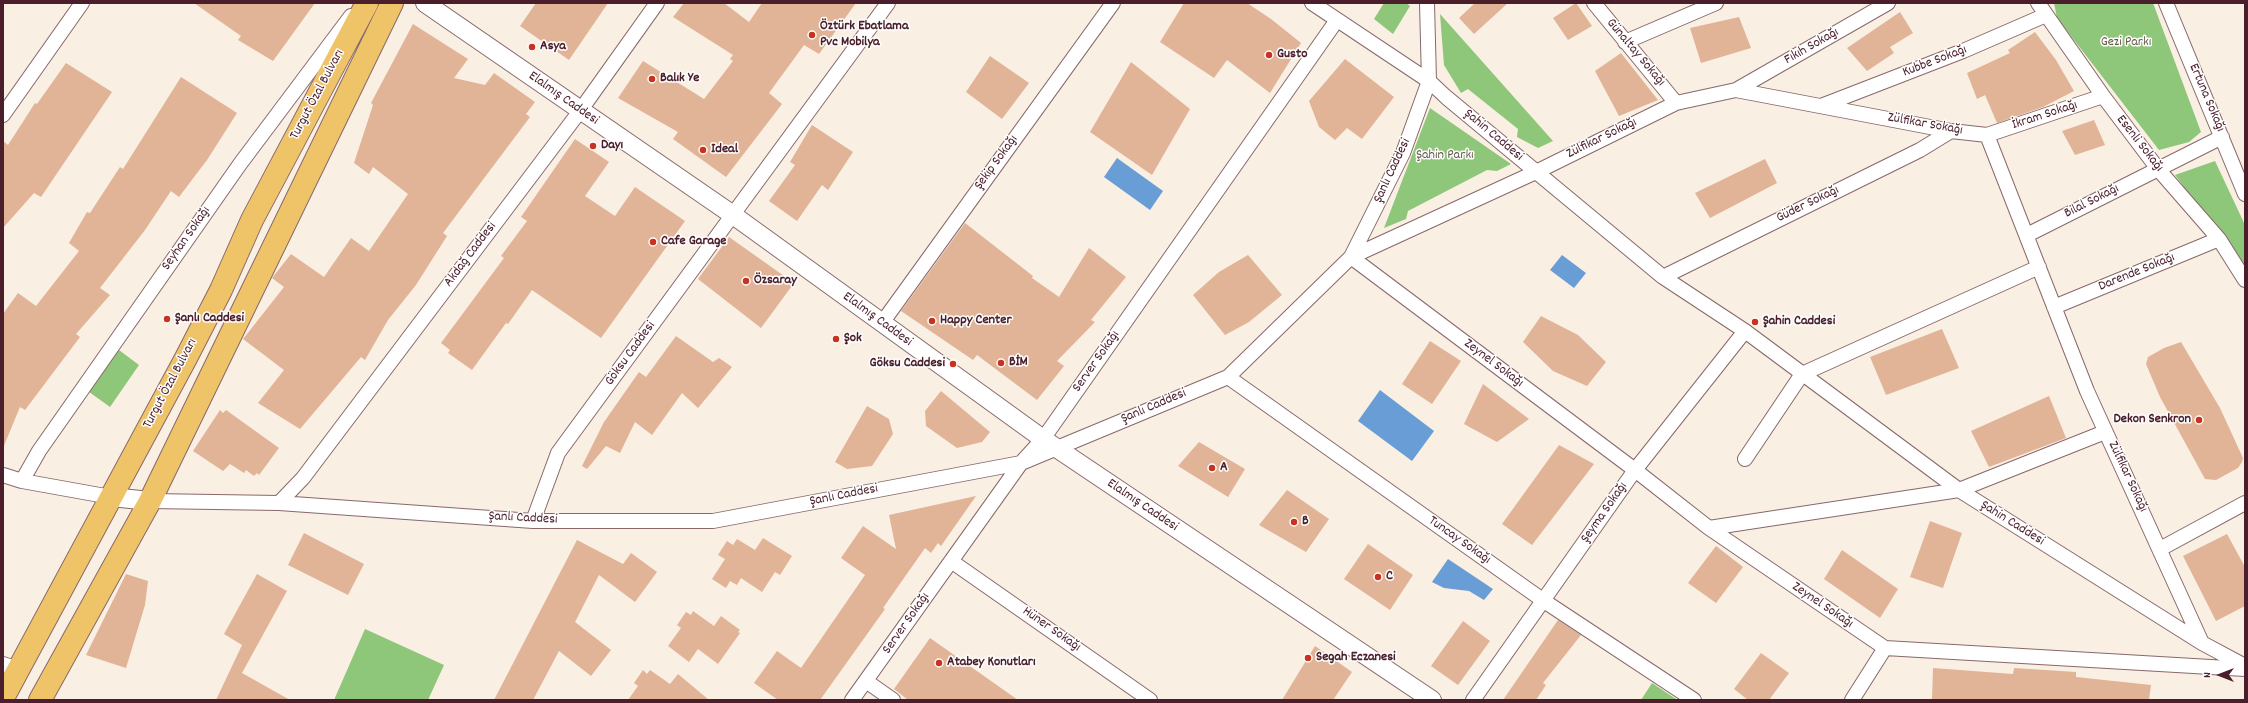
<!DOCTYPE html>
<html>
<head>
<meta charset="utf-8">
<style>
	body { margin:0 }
	#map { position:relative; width:2248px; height:703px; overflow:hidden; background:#faefe3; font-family:Dekko,sans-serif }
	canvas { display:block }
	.frame { position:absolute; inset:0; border:4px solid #4a1f2b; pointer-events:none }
	.north { position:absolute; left:2200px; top:655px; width:40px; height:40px; -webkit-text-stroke:3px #fff; paint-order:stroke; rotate:270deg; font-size:11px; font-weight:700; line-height:16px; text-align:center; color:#4a1f2b }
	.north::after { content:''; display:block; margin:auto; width:14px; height:18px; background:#4a1f2b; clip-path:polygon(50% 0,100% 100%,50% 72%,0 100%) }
</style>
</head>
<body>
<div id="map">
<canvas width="2248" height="703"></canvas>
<div class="frame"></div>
<div class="north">N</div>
</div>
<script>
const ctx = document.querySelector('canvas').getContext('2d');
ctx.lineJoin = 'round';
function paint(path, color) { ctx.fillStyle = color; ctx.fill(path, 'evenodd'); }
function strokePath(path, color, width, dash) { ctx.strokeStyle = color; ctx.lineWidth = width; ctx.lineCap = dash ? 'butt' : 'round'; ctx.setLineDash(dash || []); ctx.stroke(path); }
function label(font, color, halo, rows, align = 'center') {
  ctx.font = font + ' Dekko,sans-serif'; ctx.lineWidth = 3; ctx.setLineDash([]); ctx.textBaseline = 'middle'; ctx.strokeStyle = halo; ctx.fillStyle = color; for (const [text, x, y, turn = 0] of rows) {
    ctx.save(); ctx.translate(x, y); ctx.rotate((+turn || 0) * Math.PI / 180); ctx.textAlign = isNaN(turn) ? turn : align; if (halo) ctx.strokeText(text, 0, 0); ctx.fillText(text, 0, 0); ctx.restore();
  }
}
paint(new Path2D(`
	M 1384,3 L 1406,3 L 1410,6 L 1393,34 L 1374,19 Z
	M 2054,3 L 2153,3 L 2201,132 L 2189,142 L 2159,150 L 2057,18 Z
	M 1440,14 L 1553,141 L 1538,148 L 1517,137 L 1518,129 L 1468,89 L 1461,93 L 1444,65 Z
	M 1430,108 L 1511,164 L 1497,171 L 1487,170 L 1408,211 L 1406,219 L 1384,228 Z
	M 2215,161 L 2245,225 L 2245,269 L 2175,175 Z
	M 115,347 L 139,365 L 110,407 L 85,389 Z
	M 365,629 L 444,665 L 428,700 L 334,700 Z
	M 1652,683 L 1676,699 L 1675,700 L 1641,700 Z`), '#8ec67a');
paint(new Path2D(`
	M 1117,158 L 1163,191 L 1150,210 L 1104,177 Z
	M 1562,255 L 1586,273 L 1574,288 L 1550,270 Z
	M 1380,390 L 1434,431 L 1412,461 L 1358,421 Z
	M 1448,559 L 1493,589 L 1484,600 L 1469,591 L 1444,588 L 1432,582 Z`), '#699dd5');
paint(new Path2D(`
	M 194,3 L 315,3 L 273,61 L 238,40 L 241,36 Z
	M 536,3 L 608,3 L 569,60 L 520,26 Z
	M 684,3 L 724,3 L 749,22 L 762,3 L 856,3 L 819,54 L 804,45 L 769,93 L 782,104 L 726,177 L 673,139 L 678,132 L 618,98 L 643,61 L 704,99 L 733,61 L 730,59 L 733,55 L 673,17 Z
	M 1184,3 L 1247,3 L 1271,19 L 1301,43 L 1270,93 L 1227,60 L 1214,78 L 1160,42 Z
	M 1475,3 L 1508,3 L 1474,34 L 1459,18 Z
	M 1576,3 L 1592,26 L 1568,40 L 1553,18 Z
	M 1900,12 L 1913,33 L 1890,47 L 1894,53 L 1867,71 L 1847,48 Z
	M 1739,17 L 1751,48 L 1701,63 L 1690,28 Z
	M 413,24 L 468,59 L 454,78 L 485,85 L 494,73 L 535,102 L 526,114 L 530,117 L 443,233 L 447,236 L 416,285 L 388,320 L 365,360 L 361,357 L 300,429 L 258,403 L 284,370 L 243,339 L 284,287 L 272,278 L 291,254 L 324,277 L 351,238 L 369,251 L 408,194 L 373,167 L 369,174 L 354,163 L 373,105 L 371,103 Z
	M 2035,32 L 2056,60 L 2074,91 L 2043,107 L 1997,123 L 1985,95 L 1977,99 L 1967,73 L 2010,53 L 2008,50 Z
	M 1621,53 L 1658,100 L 1619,116 L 1595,71 Z
	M 990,56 L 1029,83 L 1002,119 L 966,92 Z
	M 1345,59 L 1394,97 L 1362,139 L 1347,128 L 1335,140 L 1319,127 L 1309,101 Z
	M 1131,62 L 1190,109 L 1152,175 L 1090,132 Z
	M 66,63 L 112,92 L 41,197 L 34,193 L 3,228 L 3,141 L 8,145 L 35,103 L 37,104 Z
	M 181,77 L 237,113 L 207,160 L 179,197 L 171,191 L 145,230 L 100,288 L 110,295 L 76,334 L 80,337 L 25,410 L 20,407 L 3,448 L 3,314 L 18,293 L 36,306 L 79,251 L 69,243 L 87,212 L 90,213 L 120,167 L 123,169 Z
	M 2094,120 L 2105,145 L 2075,155 L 2062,131 Z
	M 812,125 L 853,152 L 828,190 L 822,185 L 797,221 L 769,201 L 795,165 L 790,162 Z
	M 575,139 L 609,162 L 585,196 L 615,216 L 635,187 L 685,221 L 601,338 L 532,290 L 508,324 L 506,323 L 472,370 L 448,353 L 450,350 L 441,343 L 504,258 L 501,256 L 527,221 L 521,217 Z
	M 1765,159 L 1777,183 L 1710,218 L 1695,193 Z
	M 965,223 L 1033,276 L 1032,278 L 1059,297 L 1089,248 L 1126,277 L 1091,320 L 1095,322 L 1057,361 L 1064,366 L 1037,400 L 977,355 L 973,360 L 901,311 Z
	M 729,237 L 794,283 L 761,328 L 698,279 Z
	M 1248,255 L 1282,295 L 1249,322 L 1225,335 L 1193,295 L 1219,272 Z
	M 1541,316 L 1578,335 L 1606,362 L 1587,386 L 1553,371 L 1523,342 Z
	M 1942,329 L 1959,368 L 1886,395 L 1870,357 Z
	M 676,336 L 713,362 L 719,358 L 732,367 L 698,408 L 682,393 L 652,435 L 635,422 L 620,453 L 606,446 L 587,469 L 582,466 L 604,422 L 639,372 L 646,377 Z
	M 1430,341 L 1461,361 L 1432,404 L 1402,384 Z
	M 2181,342 L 2220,408 L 2243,458 L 2242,462 L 2238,468 L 2216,480 L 2205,479 L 2160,397 L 2146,364 L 2148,357 L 2164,348 Z
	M 1483,384 L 1529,419 L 1497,442 L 1464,424 Z
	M 941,391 L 990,432 L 982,442 L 957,448 L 926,426 L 925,411 Z
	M 2049,396 L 2066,438 L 1989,467 L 1971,431 Z
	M 867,406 L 889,419 L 893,434 L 872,466 L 847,469 L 835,462 Z
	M 220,410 L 223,413 L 226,410 L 279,448 L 259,475 L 257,473 L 254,476 L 246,470 L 244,473 L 230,464 L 223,471 L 193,451 Z
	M 1199,442 L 1245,469 L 1228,497 L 1178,466 Z
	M 1559,445 L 1594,464 L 1532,545 L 1502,524 Z
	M 1287,490 L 1329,519 L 1306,552 L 1259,525 Z
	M 976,496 L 941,546 L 938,543 L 931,553 L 925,548 L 883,608 L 885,609 L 820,700 L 778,700 L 754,683 L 777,651 L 801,668 L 865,575 L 841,558 L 863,526 L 896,549 L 889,515 Z
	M 1930,521 L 1962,533 L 1943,588 L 1910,577 Z
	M 304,533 L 364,564 L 348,595 L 288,565 Z
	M 2227,534 L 2245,567 L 2245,606 L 2216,621 L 2183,556 Z
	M 763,538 L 792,556 L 780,575 L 775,572 L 762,592 L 741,578 L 737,585 L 730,581 L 726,588 L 712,579 L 725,559 L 718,555 L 727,541 L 733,545 L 737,539 L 755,550 Z
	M 577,540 L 623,564 L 631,553 L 657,572 L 635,602 L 599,575 L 575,622 L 611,650 L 591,676 L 559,651 L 533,700 L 494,700 Z
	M 1368,544 L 1413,575 L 1390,610 L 1344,579 Z
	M 1716,546 L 1743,567 L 1716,603 L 1688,583 Z
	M 1842,550 L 1898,589 L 1880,618 L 1824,579 Z
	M 126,574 L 148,581 L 145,605 L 126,668 L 86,655 Z
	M 257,574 L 287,591 L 242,673 L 290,700 L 216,700 L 242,645 L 224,634 Z
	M 693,611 L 714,626 L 721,616 L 740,630 L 738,632 L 740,633 L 718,664 L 698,649 L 689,662 L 668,646 L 681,628 L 677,625 L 686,612 L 691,615 Z
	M 1558,620 L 1581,635 L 1543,683 L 1546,685 L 1536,700 L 1503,700 Z
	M 1463,621 L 1490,641 L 1458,685 L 1431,666 Z
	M 930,638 L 1018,700 L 908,700 L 894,689 Z
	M 1315,646 L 1352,672 L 1333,700 L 1282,700 Z
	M 1761,653 L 1789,673 L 1769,700 L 1748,700 L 1734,689 Z
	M 1933,668 L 2013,674 L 2014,668 L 2076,672 L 2076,677 L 2151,685 L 2149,700 L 1932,700 Z
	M 643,670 L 647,674 L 650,670 L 670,684 L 678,674 L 709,700 L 628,700 L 638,686 L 634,683 Z`), '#e1b397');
const minor = new Path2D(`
	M 1312,3 L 1429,81 L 1446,97 L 1663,277 L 1745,331 L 1959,490 L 2202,643 L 2245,666
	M 1594,3 L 1676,103
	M 2038,3 L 2103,96 L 2158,169 L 2219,239 L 2245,280
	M 2166,3 L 2245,194
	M 1625,42 L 1716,3
	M 1736,90 L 1888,3
	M 1821,106 L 1963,51 L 2046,15
	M 3,115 L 82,3
	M 1987,135 L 2103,96
	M 2027,235 L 2222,137
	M 1351,257 L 1536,172 L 1676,103 L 1736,90 L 1951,131 L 1987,135 L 2087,391 L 2202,643
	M 1351,257 L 1635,470 L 1709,528 L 1959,490 L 2105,432
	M 1663,277 L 1920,150 L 1951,131
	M 2054,307 L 2219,239
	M 882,323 L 1113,3
	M 1228,377 L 1544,601 L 1694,700
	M 1745,459 L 1802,374 L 2039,267
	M 3,475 L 22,481 L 111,497
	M 22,481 L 39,451 L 240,164 L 351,16
	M 150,501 L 279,503 L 533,521 L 713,521 L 1021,463 L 1228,377 L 1351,257 L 1403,153 L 1429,81 L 1427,3
	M 279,503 L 303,478 L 580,111 L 657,3
	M 533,521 L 558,453 L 888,3
	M 1709,528 L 1885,648
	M 2160,549 L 2245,503
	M 951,561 L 1150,700
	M 1885,648 L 2245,669
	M 3,664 L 18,669
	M 866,681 L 893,700
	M 852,700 L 1021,463 L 1043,439 L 1337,20
	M 1473,700 L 1635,470 L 1745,331
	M 1852,700 L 1885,648`);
const tertiary = new Path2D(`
	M 425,3 L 733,215 L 1043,439 L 1432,700
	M 111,497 L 150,501`);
const primary = new Path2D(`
	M 3,698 L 186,358 L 221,290 L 252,220 L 367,3
	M 40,700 L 150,501 L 392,3`);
strokePath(minor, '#88686b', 16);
strokePath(tertiary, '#88686b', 20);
strokePath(primary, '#88686b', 24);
strokePath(minor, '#fff', 14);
strokePath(tertiary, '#fff', 18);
strokePath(primary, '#efc469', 22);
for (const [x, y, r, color] of [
	[812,35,4,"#c8321e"],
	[532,47,4,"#c8321e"],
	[1269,55,4,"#c8321e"],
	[652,79,4,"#c8321e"],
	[593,146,4,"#c8321e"],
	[703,150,4,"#c8321e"],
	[653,242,4,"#c8321e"],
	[746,281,4,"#c8321e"],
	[167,319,4,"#c8321e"],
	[932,321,4,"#c8321e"],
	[1755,322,4,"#c8321e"],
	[836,339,4,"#c8321e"],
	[1001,363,4,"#c8321e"],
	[953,364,4,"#c8321e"],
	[2199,420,4,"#c8321e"],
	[1212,468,4,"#c8321e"],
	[1294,522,4,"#c8321e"],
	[1378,577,4,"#c8321e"],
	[1308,658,4,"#c8321e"],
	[939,663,4,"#c8321e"]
]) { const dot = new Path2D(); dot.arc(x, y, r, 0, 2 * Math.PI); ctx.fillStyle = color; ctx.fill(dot); strokePath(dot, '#fff', 1.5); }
label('bold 14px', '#4a1f2b', '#fff', [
	["Öztürk Ebatlama",820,27],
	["Pvc Mobilya",820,43],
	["Asya",540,47],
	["Gusto",1277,55],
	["Balık Ye",660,79],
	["Dayı",601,146],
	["Ideal",711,150],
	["Cafe Garage",661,242],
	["Özsaray",754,281],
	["Şanlı Caddesi",175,319],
	["Happy Center",940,321],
	["Şahin Caddesi",1763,322],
	["Şok",844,339],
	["BİM",1009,363],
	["Göksu Caddesi",945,364,"right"],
	["Dekon Senkron",2191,420,"right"],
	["A",1220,468],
	["B",1302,522],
	["C",1386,577],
	["Segah Eczanesi",1316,658],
	["Atabey Konutları",947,663]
], 'left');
label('14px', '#625947', '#fff', [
	["Gezi Parkı",2126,43],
	["Şahin Parkı",1445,156]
]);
label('14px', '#4a1f2b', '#fff', [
	["Fıkıh Sokağı",1812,47,-30],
	["Günaltay Sokağı",1635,53,50],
	["Kubbe Sokağı",1935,62,-21],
	["Turgut Özal Bulvarı",318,95,-62],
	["Ertuna Sokağı",2206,98,67],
	["Elalmış Caddesi",563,99,35],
	["İkram Sokağı",2045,116,-18],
	["Zülfikar Sokağı",1925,125,10],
	["Şahin Caddesi",1493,136,40],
	["Zülfikar Sokağı",1602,139,-26],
	["Esenli Sokağı",2139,144,52],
	["Şekip Sokağı",997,163,-54],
	["Şanlı Caddesi",1393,171,-65],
	["Bilal Sokağı",2092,202,-27],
	["Güder Sokağı",1808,205,-26],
	["Seyhan Sokağı",187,239,-55],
	["Akdağ Caddesi",471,255,-53],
	["Darende Sokağı",2137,273,-22],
	["Elalmış Caddesi",877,320,36],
	["Göksu Caddesi",631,354,-54],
	["Server Sokağı",1097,362,-55],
	["Zeynel Sokağı",1493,364,37],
	["Turgut Özal Bulvarı",171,384,-62],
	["Şanlı Caddesi",1154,407,-23],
	["Zülfikar Sokağı",2127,477,65],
	["Şanlı Caddesi",844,496,-11],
	["Elalmış Caddesi",1142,506,34],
	["Şeyma Sokağı",1605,513,-55],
	["Şanlı Caddesi",523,519,3],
	["Şahin Caddesi",2012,524,32],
	["Tuncay Sokağı",1459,541,35],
	["Zeynel Sokağı",1822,606,34],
	["Server Sokağı",907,624,-55],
	["Hüner Sokağı",1051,630,35]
]);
</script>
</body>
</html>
